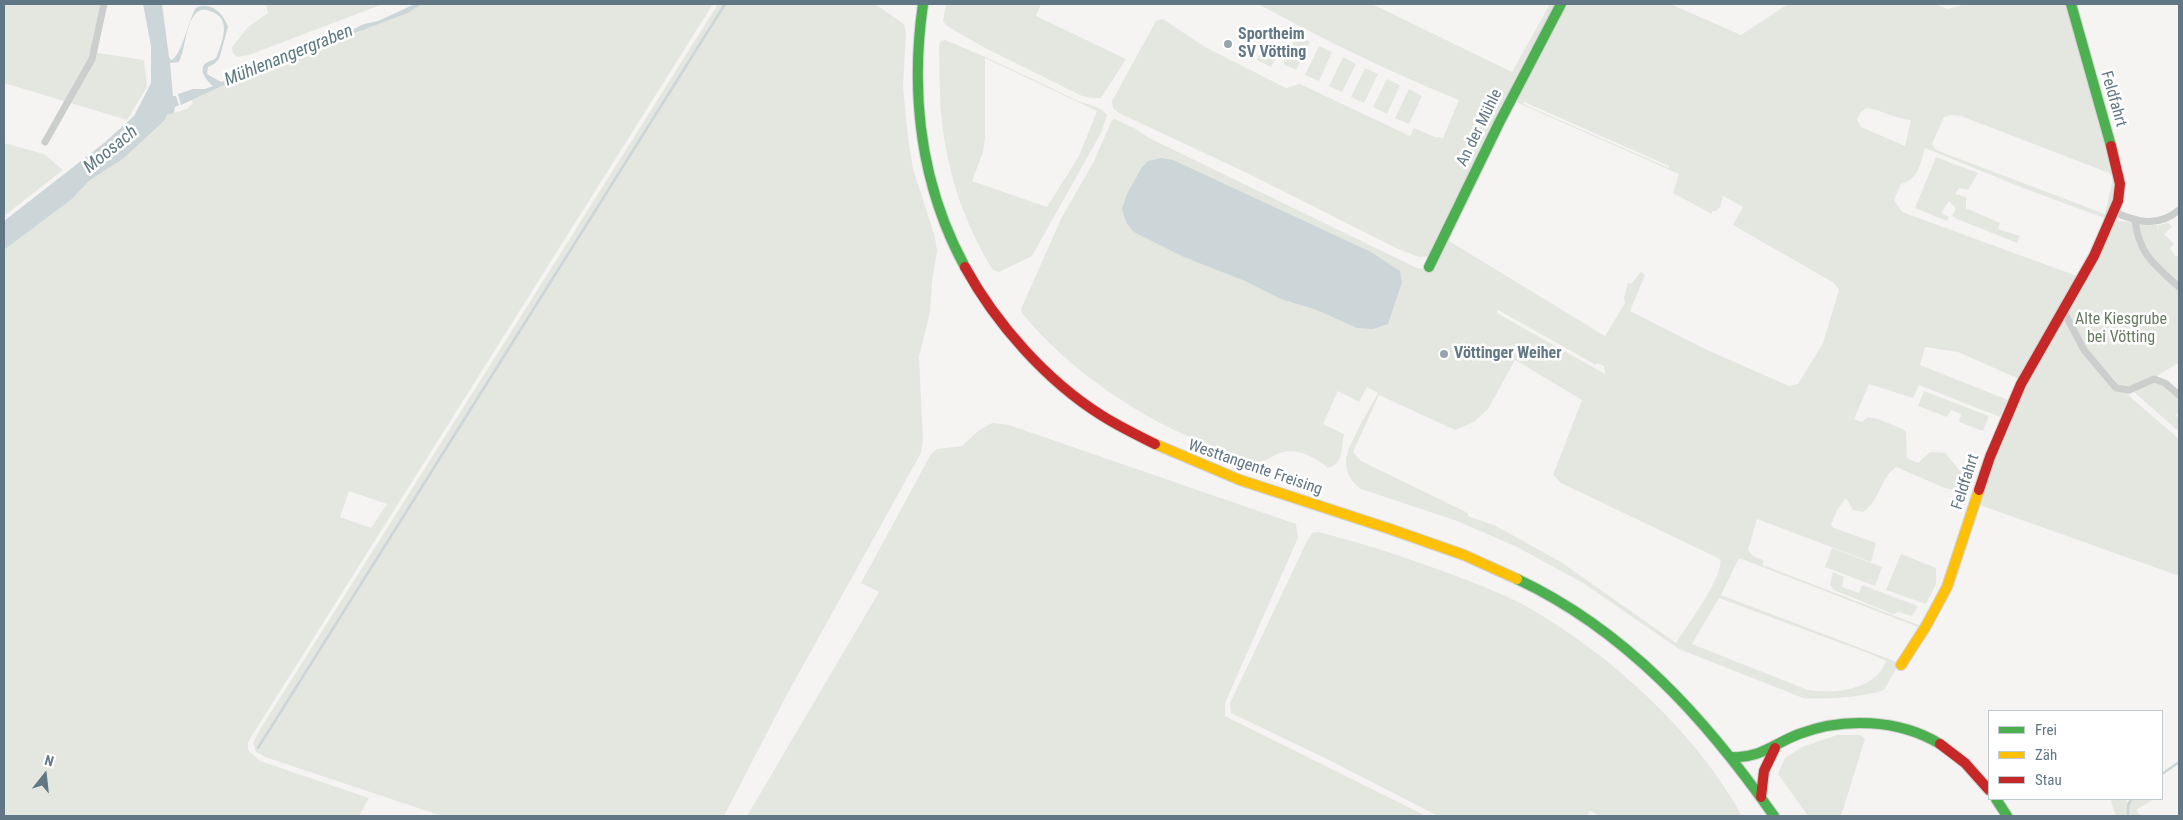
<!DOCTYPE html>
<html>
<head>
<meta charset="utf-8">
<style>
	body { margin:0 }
	#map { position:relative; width:2183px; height:820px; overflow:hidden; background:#f5f4f2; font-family:"Roboto Condensed",sans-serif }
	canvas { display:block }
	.frame { position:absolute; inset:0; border:5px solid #627785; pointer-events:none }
	.legend { position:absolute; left:1988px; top:710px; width:175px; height:90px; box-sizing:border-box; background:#fff; border:1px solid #c0c9ce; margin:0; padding:6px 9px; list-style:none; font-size:15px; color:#627785 }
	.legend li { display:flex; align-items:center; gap:10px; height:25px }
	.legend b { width:25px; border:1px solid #c0c9ce }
	.north { position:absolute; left:20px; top:750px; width:50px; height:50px; -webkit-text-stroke:4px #fff; paint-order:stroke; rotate:16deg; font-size:14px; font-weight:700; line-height:20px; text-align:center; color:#627785 }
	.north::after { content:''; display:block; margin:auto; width:18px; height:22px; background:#627785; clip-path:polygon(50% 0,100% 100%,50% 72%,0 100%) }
</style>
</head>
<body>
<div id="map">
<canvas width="2183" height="820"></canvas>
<div class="frame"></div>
<ul class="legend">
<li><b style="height:6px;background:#4caf50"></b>Frei</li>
<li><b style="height:6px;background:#ffc107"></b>Zäh</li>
<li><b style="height:6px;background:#c62828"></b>Stau</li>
</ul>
<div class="north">N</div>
</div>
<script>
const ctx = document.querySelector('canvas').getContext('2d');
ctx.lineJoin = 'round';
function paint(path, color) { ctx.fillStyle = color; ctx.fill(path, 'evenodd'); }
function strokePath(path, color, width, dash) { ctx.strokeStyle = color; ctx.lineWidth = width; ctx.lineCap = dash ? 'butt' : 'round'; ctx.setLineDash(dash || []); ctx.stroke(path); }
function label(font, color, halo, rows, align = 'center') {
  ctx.font = font + ' "Roboto Condensed",sans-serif'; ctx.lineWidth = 5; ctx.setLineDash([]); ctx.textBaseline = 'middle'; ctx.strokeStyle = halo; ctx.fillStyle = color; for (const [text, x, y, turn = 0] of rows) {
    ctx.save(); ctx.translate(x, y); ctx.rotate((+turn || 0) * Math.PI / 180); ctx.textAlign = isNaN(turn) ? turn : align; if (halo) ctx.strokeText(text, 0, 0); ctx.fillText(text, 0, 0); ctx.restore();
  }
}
paint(new Path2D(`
	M 4,4 L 102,4 L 92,52 L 144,60 L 147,87 L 127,120 L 4,83 Z
	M 263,4 L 383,4 L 249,55 L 237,57 L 233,53 L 232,47 L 248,27 L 268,13 L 266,5 Z
	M 422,4 L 713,4 L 248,742 L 248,750 L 260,761 L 369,798 L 359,816 L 4,816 L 4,250 L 72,199 L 89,181 L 124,158 L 165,120 L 167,115 L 187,109 L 193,103 L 191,100 L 254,71 L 408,13 ZM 349,491 L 387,504 L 371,528 L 340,517 Z
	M 718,4 L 875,4 L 904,24 L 906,33 L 903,86 L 908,138 L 913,169 L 935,237 L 937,251 L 932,282 L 930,312 L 919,357 L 923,440 L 921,453 L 784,700 L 724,816 L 442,816 L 265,757 L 256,752 L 253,743 L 259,731 Z
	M 946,4 L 1041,4 L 1036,16 L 1126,59 L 1101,98 L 1092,98 L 1082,96 L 983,47 L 947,26 L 943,21 Z
	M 1258,4 L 1372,4 L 1512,72 L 1550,4 L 1557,4 L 1523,63 L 1431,256 L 1419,257 L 1396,248 L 1249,174 L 1119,113 L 1113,108 L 1112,101 L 1156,21 L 1163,19 L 1205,47 L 1286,88 L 1300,84 L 1410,136 L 1414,128 L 1435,137 L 1443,138 L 1459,100 C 1391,73 1323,39 1258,4 Z
	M 1566,4 L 1670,4 L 1741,35 L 1788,4 L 1934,4 L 1948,9 L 1966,4 L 2067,4 L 2111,158 L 2117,189 L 2107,219 L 2023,188 L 1925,148 C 1920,164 1919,179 1901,184 L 1894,200 L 1902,212 L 2077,276 L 2019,379 L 1958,352 L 1925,347 L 1920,365 L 2008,400 L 2000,417 L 1919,385 L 1913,398 L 1869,384 L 1854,419 L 1862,422 L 1868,417 L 1878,419 L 1903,429 L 1906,432 L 1907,458 L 1918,463 L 1930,452 L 1945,453 L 1972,485 L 1963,492 L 1945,488 L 1896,467 C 1880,478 1880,501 1863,512 L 1853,510 L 1846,498 L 1837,510 L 1831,525 L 1834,528 L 1876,543 L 1871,562 L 1757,519 L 1748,550 L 1753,556 L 1763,560 L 1763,565 L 1921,626 L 1884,690 C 1865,697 1823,700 1803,698 L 1679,649 L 1583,583 L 1517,547 L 1457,521 L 1361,489 C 1352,483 1346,473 1346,462 C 1345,448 1371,407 1378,393 L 1367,387 L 1359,402 L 1338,391 L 1323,424 L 1344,434 C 1341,447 1344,464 1328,468 C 1315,457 1297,447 1280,453 C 1271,457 1265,462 1255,462 C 1229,451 1201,443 1176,431 C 1122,405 1059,360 1022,313 L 1021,309 L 1062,217 L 1093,163 L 1112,120 L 1115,119 L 1136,129 L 1149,138 L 1417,268 L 1426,269 ZM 1516,102 L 1679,174 L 1673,193 L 1712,214 L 1712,211 L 1716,211 L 1720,207 L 1723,196 L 1743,207 L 1733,225 L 1834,283 L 1839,290 L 1823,343 L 1798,384 L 1789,386 L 1705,349 L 1630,311 L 1645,275 L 1641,272 L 1631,284 L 1628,283 L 1624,298 L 1625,303 L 1605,336 L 1449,241 ZM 1524,102 L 1669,166 L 1669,168 L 1523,104 ZM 1866,108 C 1882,110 1895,119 1911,120 L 1905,146 L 1861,127 L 1857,119 L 1861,112 ZM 1952,115 L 1961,116 L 2109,173 L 2113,177 L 2105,214 L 1936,150 L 1932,144 L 1944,117 ZM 1498,310 L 1596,365 L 1597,363 L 1604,366 L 1605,374 L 1497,313 ZM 1515,360 L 1582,400 L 1553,475 L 1561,483 L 1720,559 C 1725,575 1686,627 1676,643 L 1561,562 L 1496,526 L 1468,516 L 1468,513 L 1361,461 L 1353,452 L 1379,395 L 1455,430 L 1474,422 L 1488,409 ZM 1739,558 L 1918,627 L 1897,662 L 1721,595 ZM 1719,598 L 1873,655 L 1886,661 C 1876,690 1835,694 1808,690 L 1692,644 Z
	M 1297,35 L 1310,42 L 1296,70 L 1283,64 Z
	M 945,40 C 990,58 1033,79 1076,100 C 1087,105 1100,106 1107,115 L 1101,133 L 1032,256 L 999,272 L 993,270 C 965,225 948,175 942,122 C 939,97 940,71 939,45 L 941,41 ZM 985,58 L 1097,111 L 1079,156 L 1047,207 L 972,181 L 983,152 L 985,138 Z
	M 1265,43 L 1279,50 L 1271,67 L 1257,60 Z
	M 1319,46 L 1332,52 L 1319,81 L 1305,75 Z
	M 1343,57 L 1356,64 L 1342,92 L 1329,86 Z
	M 1365,68 L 1378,74 L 1364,103 L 1351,97 Z
	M 1387,79 L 1400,85 L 1387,114 L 1373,107 Z
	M 1409,89 L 1422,96 L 1409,124 L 1395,118 Z
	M 4,143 L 44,154 L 63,170 L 4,216 Z
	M 1936,157 L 1978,173 L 1968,190 L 1959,188 L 1955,194 L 1966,197 L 1966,210 L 1968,209 L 2000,223 L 1998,229 L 2020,236 L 2017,243 L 1957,219 L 1952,216 L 1956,209 L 1949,201 L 1941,213 L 1949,217 L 1947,221 L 1915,208 Z
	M 2113,220 L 2157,225 L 2159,232 L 2158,225 L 2168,223 L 2172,227 L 2164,234 L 2174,244 L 2170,248 L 2176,257 L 2179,254 L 2179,364 L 2178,363 L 2152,379 L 2162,383 L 2179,398 L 2179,411 L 2176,415 L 2179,419 L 2179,426 L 2177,430 L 2133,391 L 2128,395 L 2179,439 L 2179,576 L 1977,504 L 1993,456 L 2027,378 Z
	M 1924,391 L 1989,416 L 1983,431 L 1959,422 L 1961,414 L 1951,410 L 1947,417 L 1918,406 Z
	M 992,423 L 1009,425 L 1296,524 L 1298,538 L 1225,703 L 1225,716 L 1426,816 L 747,816 L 879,592 L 861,583 L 931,454 L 937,449 L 962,446 L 978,431 Z
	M 1318,532 C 1358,542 1396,554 1434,568 C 1467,580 1501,592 1531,609 C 1613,657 1696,732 1742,816 L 1600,816 L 1590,811 L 1587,816 L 1438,816 L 1325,758 L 1231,713 L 1230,703 L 1307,541 L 1312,533 Z
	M 1832,548 L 1882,567 L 1875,586 L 1825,567 Z
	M 1901,554 L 1936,568 L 1936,584 L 1926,604 L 1886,590 Z
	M 1833,572 L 1844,577 L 1842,587 L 1859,593 L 1862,585 L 1918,606 L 1912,616 L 1899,612 L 1893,614 L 1834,590 L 1830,585 Z
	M 1837,735 L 1860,735 L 1865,739 L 1841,816 L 1808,816 L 1778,774 L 1785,758 L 1802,747 Z
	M 2112,799 L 2124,799 L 2129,803 L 2132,799 L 2154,799 L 2136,810 L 2140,815 L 2138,816 L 2116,816 L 2111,802 Z`), '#e4e7e0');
paint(new Path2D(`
	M 143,4 L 162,4 L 169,57 L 171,60 C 182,56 188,20 196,8 C 210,0 224,14 228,27 L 219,59 L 214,64 L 208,67 L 207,74 L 221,82 L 339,36 L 364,24 L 378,21 L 415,4 L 422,4 L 408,13 L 254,71 L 181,105 L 178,94 L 193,89 L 205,89 L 213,86 C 208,82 198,71 205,64 C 208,61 213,61 216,58 C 222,42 233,18 210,11 C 205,9 200,9 196,13 C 185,25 186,47 179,62 L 170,63 L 173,96 L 176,96 L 179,105 L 175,107 L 174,113 L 167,115 L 165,120 L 124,158 L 89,181 L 72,199 L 4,250 L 4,221 L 104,143 L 134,116 L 151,83 L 151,46 Z
	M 1161,158 L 1173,160 L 1371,252 L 1400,271 L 1402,282 L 1388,324 L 1373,329 L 1357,328 L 1317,310 L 1281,299 L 1245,281 L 1184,257 L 1134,232 L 1126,222 L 1122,209 L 1127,194 L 1142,167 L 1148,161 Z`), '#ccd5d8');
strokePath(new Path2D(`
	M 258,748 L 725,4
	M 2162,774 L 2179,762
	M 2128,816 L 2128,806 L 2131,799`), '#ccd5d8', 2.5);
const fast = new Path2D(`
	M 923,4 C 910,95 921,186 965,267
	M 2071,4 L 2111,146
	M 1429,267 L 1499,123 L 1561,4
	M 1517,579 C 1626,630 1706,719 1774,816
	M 1732,757 C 1759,759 1775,743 1799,734 C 1843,717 1899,719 1940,744
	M 1996,799 L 2007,816`);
const slow = new Path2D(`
	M 1155,444 L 1240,480 L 1390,529 L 1464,555 L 1517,579
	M 1901,665 L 1926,626 L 1947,587 L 1979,490`);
const jam = new Path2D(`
	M 965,267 C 996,324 1047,381 1101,415 C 1118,426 1137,435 1155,444
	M 1979,490 L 1990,457 L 2021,384 L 2094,256 L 2118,201 L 2120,184 L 2111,146
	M 1940,744 L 1965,763 L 1989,790
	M 1761,797 L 1764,771 L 1775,748`);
strokePath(fast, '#d1d2d2', 12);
strokePath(slow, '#d1d2d2', 12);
strokePath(jam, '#d1d2d2', 12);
strokePath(new Path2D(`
	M 45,142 L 92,59 L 104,4
	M 2114,212 C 2137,222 2158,228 2179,210
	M 2135,221 C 2140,256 2155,265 2179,287
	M 2063,310 L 2084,350 L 2116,388 L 2129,390 L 2154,379 L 2165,383 L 2179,395`), '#cccdcd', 7);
strokePath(fast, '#4caf50', 10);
strokePath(slow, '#ffc107', 10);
strokePath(jam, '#c62828', 10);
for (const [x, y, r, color] of [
	[1228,44,5,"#95a3ab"],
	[1444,354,5,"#95a3ab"]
]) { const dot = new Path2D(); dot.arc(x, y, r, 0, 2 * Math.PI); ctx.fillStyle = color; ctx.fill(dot); strokePath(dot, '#fff', 2); }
label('bold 16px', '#627785', '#fff', [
	["Sportheim",1238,35],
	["SV Vötting",1238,53],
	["Vöttinger Weiher",1454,354]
], 'left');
label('16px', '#627785', '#fff', [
	["Feldfahrt",2113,99,74],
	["An der Mühle",1480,128,-64],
	["Westtangente Freising",1255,468,19],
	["Feldfahrt",1966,482,-72]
]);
label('16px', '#687b62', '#fff', [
	["Alte Kiesgrube",2121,320],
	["bei Vötting",2121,338]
]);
label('italic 18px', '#5e7a82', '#fff', [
	["Mühlenangergraben",289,56,-22],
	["Moosach",111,150,-39]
]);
</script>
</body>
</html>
